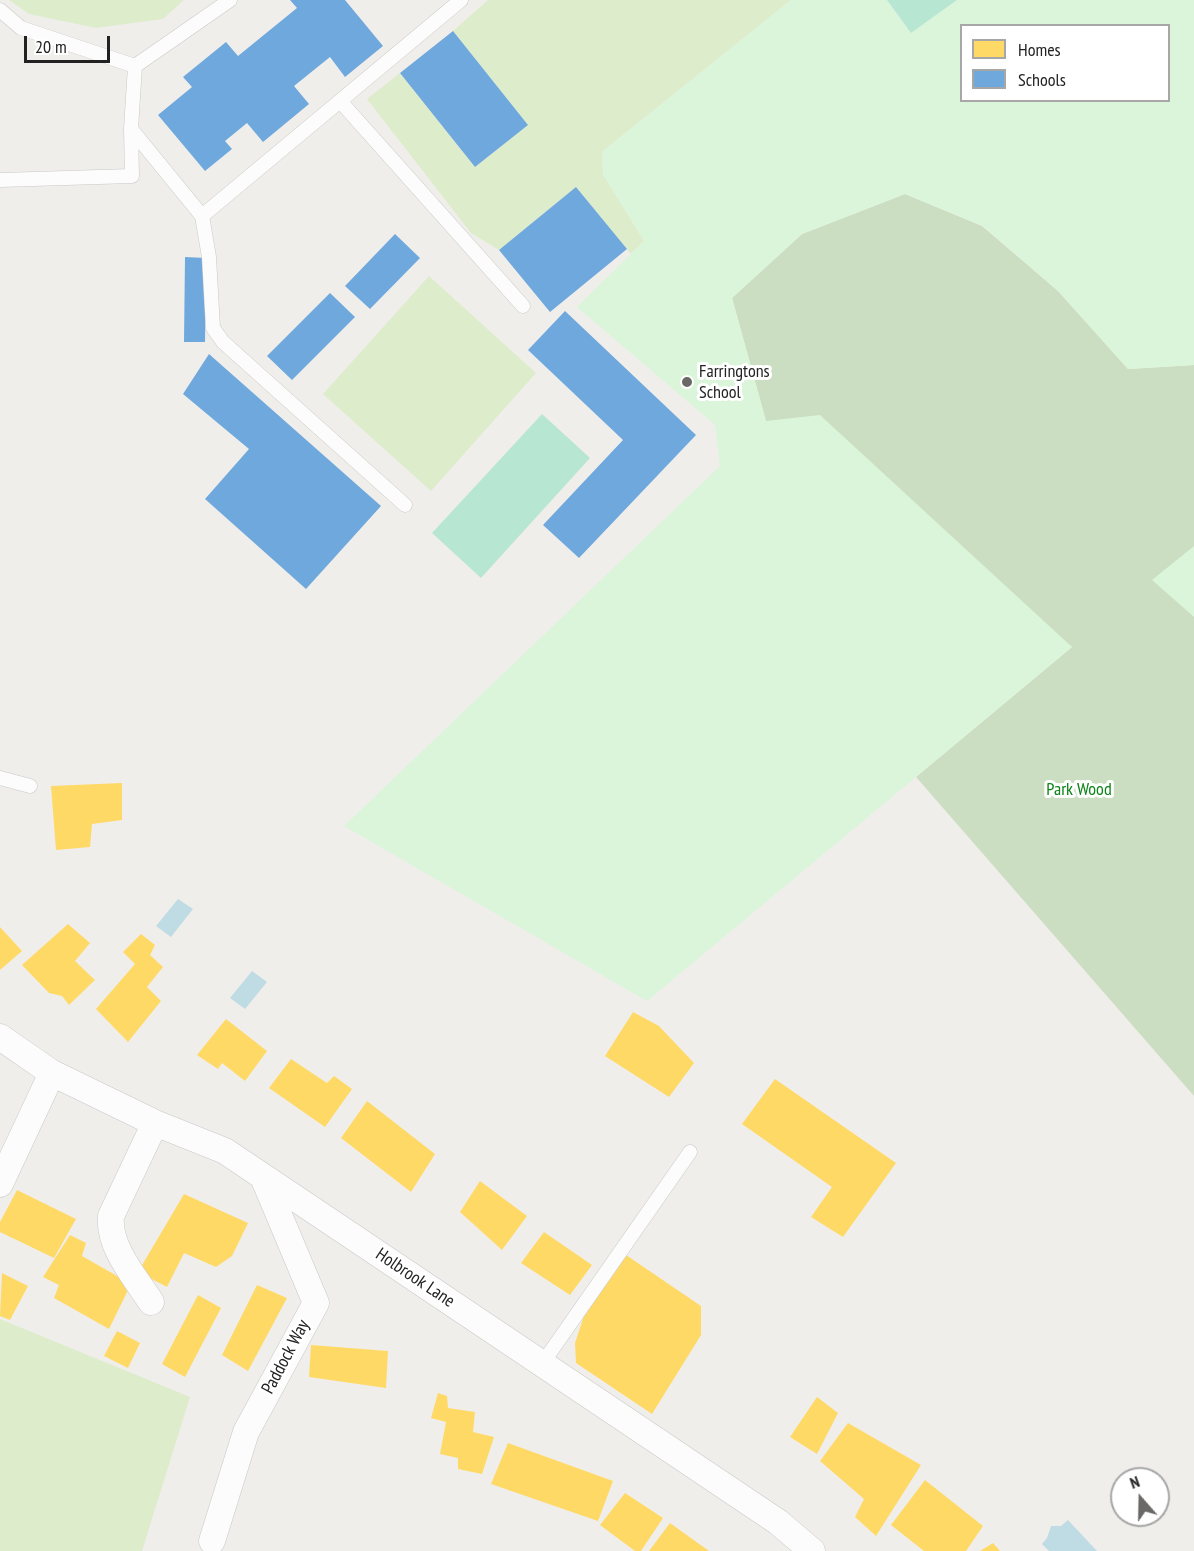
<!DOCTYPE html>
<html>
<head>
<meta charset="utf-8">
<style>
	body { margin:0 }
	#map { position:relative; width:1194px; height:1551px; overflow:hidden; background:#f0eeeb; font-family:"PT Sans Narrow",sans-serif }
	canvas { display:block }
	.legend { position:absolute; left:960px; top:24px; width:210px; height:78px; box-sizing:border-box; background:#fff; border:2px solid #a7a7a7; margin:0; padding:8px 10px; list-style:none; font-size:18px; color:#222 }
	.legend li { display:flex; align-items:center; gap:12px; height:30px }
	.legend b { width:30px; border:2px solid #a7a7a7 }
	.north { position:absolute; left:1110px; top:1467px; width:60px; height:60px; box-sizing:border-box; background:#fff; border:2px solid #a7a7a7; border-radius:50%; rotate:340deg; font-size:16px; font-weight:700; line-height:24px; text-align:center; color:#222 }
	.north::after { content:''; display:block; margin:auto; width:21px; height:27px; background:#6a6968; clip-path:polygon(50% 0,100% 100%,50% 72%,0 100%) }
	.scale { position:absolute; left:24px; top:36px; width:86px; height:27px; box-sizing:border-box; border:3px solid #222; border-top:0; padding-left:8px; font-size:18px; line-height:21px; white-space:nowrap; color:#222; -webkit-text-stroke:4px #fff; paint-order:stroke }
</style>
</head>
<body>
<div id="map">
<canvas width="1194" height="1551"></canvas>
<ul class="legend">
<li><b style="height:16px;background:#ffd966"></b>Homes</li>
<li><b style="height:16px;background:#6fa8dc"></b>Schools</li>
</ul>
<div class="north">N</div>
<div class="scale">20 m</div>
</div>
<script>
const ctx = document.querySelector('canvas').getContext('2d');
ctx.lineJoin = 'round';
function paint(path, color) { ctx.fillStyle = color; ctx.fill(path, 'evenodd'); }
function strokePath(path, color, width, dash) { ctx.strokeStyle = color; ctx.lineWidth = width; ctx.lineCap = dash ? 'butt' : 'round'; ctx.setLineDash(dash || []); ctx.stroke(path); }
function label(font, color, halo, rows, align = 'center') {
  ctx.font = font + ' "PT Sans Narrow",sans-serif'; ctx.lineWidth = 6; ctx.setLineDash([]); ctx.textBaseline = 'middle'; ctx.strokeStyle = halo; ctx.fillStyle = color; for (const [text, x, y, turn = 0] of rows) {
    ctx.save(); ctx.translate(x, y); ctx.rotate((+turn || 0) * Math.PI / 180); ctx.textAlign = isNaN(turn) ? turn : align; if (halo) ctx.strokeText(text, 0, 0); ctx.fillText(text, 0, 0); ctx.restore();
  }
}
paint(new Path2D(`
	M 9,0 L 184,0 L 163,19 L 96,28 L 29,14 Z
	M 488,0 L 791,0 L 602,152 L 603,174 L 644,241 L 631,254 L 576,187 L 499,250 L 471,233 L 367,99 L 400,73 L 475,167 L 528,125 L 453,31 Z
	M 429,276 L 536,373 L 431,491 L 323,394 Z
	M 0,1319 L 190,1397 L 142,1551 L 0,1551 Z`), '#ddeccb');
paint(new Path2D(`
	M 905,194 L 982,226 L 1058,291 L 1128,369 L 1194,365 L 1194,1096 L 916,777 L 1072,647 L 766,421 L 732,298 L 802,234 Z`), '#cbdec1');
paint(new Path2D(`
	M 791,0 L 887,0 L 911,33 L 957,0 L 1194,0 L 1194,365 L 1128,369 L 1058,291 L 983,226 L 905,194 L 802,234 L 732,298 L 766,421 L 820,415 L 1072,647 L 647,1001 L 344,826 L 720,466 L 715,425 L 577,307 L 644,241 L 603,174 L 602,152 ZM 962,26 L 1168,26 L 1168,100 L 962,100 Z
	M 1194,546 L 1194,617 L 1152,580 Z`), '#daf5da');
paint(new Path2D(`
	M 887,0 L 957,0 L 911,33 Z
	M 542,414 L 590,458 L 481,578 L 432,533 Z`), '#b7e6d2');
paint(new Path2D(`
	M 178,899 L 193,909 L 171,937 L 156,926 Z
	M 252,971 L 267,982 L 245,1009 L 230,998 Z
	M 1068,1520 L 1097,1551 L 1049,1551 L 1042,1544 L 1047,1538 L 1051,1526 L 1061,1526 Z`), '#bfdbe3');
paint(new Path2D(`
	M 122,783 L 122,820 L 92,824 L 90,847 L 56,850 L 51,786 Z
	M 68,924 L 90,943 L 75,961 L 95,980 L 69,1005 L 62,996 L 49,993 L 22,965 Z
	M 0,927 L 22,951 L 0,970 Z
	M 141,934 L 155,945 L 150,955 L 163,967 L 147,987 L 161,1001 L 128,1042 L 96,1009 L 135,964 L 123,952 Z
	M 633,1012 L 659,1026 L 694,1063 L 669,1097 L 605,1056 Z
	M 226,1019 L 267,1051 L 245,1081 L 222,1063 L 218,1069 L 197,1055 Z
	M 291,1059 L 327,1083 L 334,1076 L 352,1089 L 325,1127 L 269,1088 Z
	M 775,1079 L 896,1163 L 843,1237 L 811,1217 L 832,1187 L 742,1124 Z
	M 367,1101 L 435,1154 L 411,1192 L 341,1138 Z
	M 480,1181 L 527,1216 L 502,1250 L 460,1212 Z
	M 17,1190 L 76,1219 L 54,1258 L 0,1232 L 0,1222 Z
	M 184,1194 L 248,1223 L 232,1256 L 216,1267 L 184,1253 L 167,1287 L 138,1272 Z
	M 544,1232 L 592,1265 L 570,1295 L 521,1263 Z
	M 70,1235 L 86,1243 L 82,1256 L 131,1284 L 109,1329 L 54,1298 L 59,1285 L 43,1277 Z
	M 626,1255 L 701,1306 L 701,1335 L 652,1414 L 576,1363 L 575,1343 L 584,1316 Z
	M 2,1273 L 28,1286 L 10,1320 L 0,1316 Z
	M 257,1285 L 287,1298 L 248,1371 L 222,1355 Z
	M 198,1295 L 221,1308 L 185,1377 L 162,1364 Z
	M 117,1331 L 140,1343 L 128,1368 L 104,1356 Z
	M 311,1345 L 388,1351 L 386,1388 L 309,1377 Z
	M 438,1393 L 447,1396 L 448,1408 L 475,1412 L 473,1432 L 494,1437 L 482,1474 L 458,1469 L 458,1458 L 440,1454 L 446,1422 L 431,1418 Z
	M 817,1397 L 838,1413 L 817,1454 L 790,1437 Z
	M 848,1423 L 921,1465 L 876,1536 L 855,1517 L 864,1499 L 820,1461 Z
	M 508,1443 L 613,1481 L 598,1521 L 491,1484 Z
	M 925,1480 L 983,1526 L 966,1551 L 924,1551 L 891,1525 Z
	M 625,1493 L 663,1518 L 641,1551 L 635,1551 L 600,1525 Z
	M 670,1523 L 709,1551 L 649,1551 Z
	M 993,1543 L 1000,1551 L 980,1551 Z`), '#ffd966');
paint(new Path2D(`
	M 290,0 L 345,0 L 383,46 L 345,77 L 330,57 L 294,86 L 309,104 L 263,142 L 247,123 L 225,141 L 232,149 L 205,171 L 158,115 L 192,87 L 183,77 L 226,42 L 238,56 L 297,8 Z
	M 453,31 L 528,125 L 475,167 L 400,73 Z
	M 576,187 L 627,249 L 550,312 L 499,250 Z
	M 395,234 L 420,258 L 370,309 L 345,286 Z
	M 185,257 L 206,258 L 205,342 L 184,342 Z
	M 330,293 L 355,317 L 292,380 L 267,356 Z
	M 565,311 L 696,435 L 579,558 L 543,525 L 623,440 L 528,350 Z
	M 209,354 L 381,506 L 306,589 L 205,499 L 249,449 L 183,394 Z`), '#6fa8dc');
const lane = new Path2D(`
	M 230,0 L 135,66 L 131,129 L 202,216 L 461,0
	M 0,10 L 21,28 L 135,66
	M 340,101 L 523,306
	M 0,180 L 132,176 L 131,129
	M 202,216 L 209,257 L 213,328 L 223,342 L 405,505
	M 0,778 L 30,786
	M 542,1364 L 690,1152`);
const street = new Path2D(`
	M 0,1037 L 52,1073 L 155,1123 L 225,1151 L 778,1522 L 812,1551
	M 0,1184 L 52,1073
	M 151,1302 C 135,1277 108,1247 111,1216 L 155,1123
	M 212,1541 L 246,1432 L 316,1303 L 263,1177`);
strokePath(lane, '#c9c8c7', 15);
strokePath(street, '#c9c8c7', 27);
strokePath(lane, '#fdfcfc', 14);
strokePath(street, '#fdfcfc', 26);
for (const [x, y, r, color] of [
	[687,382,6,"#6a6968"]
]) { const dot = new Path2D(); dot.arc(x, y, r, 0, 2 * Math.PI); ctx.fillStyle = color; ctx.fill(dot); strokePath(dot, '#fff', 2); }
label('18px', '#222', '#fff', [
	["Farringtons",699,372],
	["School",699,393]
], 'left');
label('18px', '#0c8416', '#fff', [
	["Park Wood",1079,790]
]);
label('18px', '#222', '#fff', [
	["Holbrook Lane",415,1278,34],
	["Paddock Way",286,1357,-62]
]);
</script>
</body>
</html>
